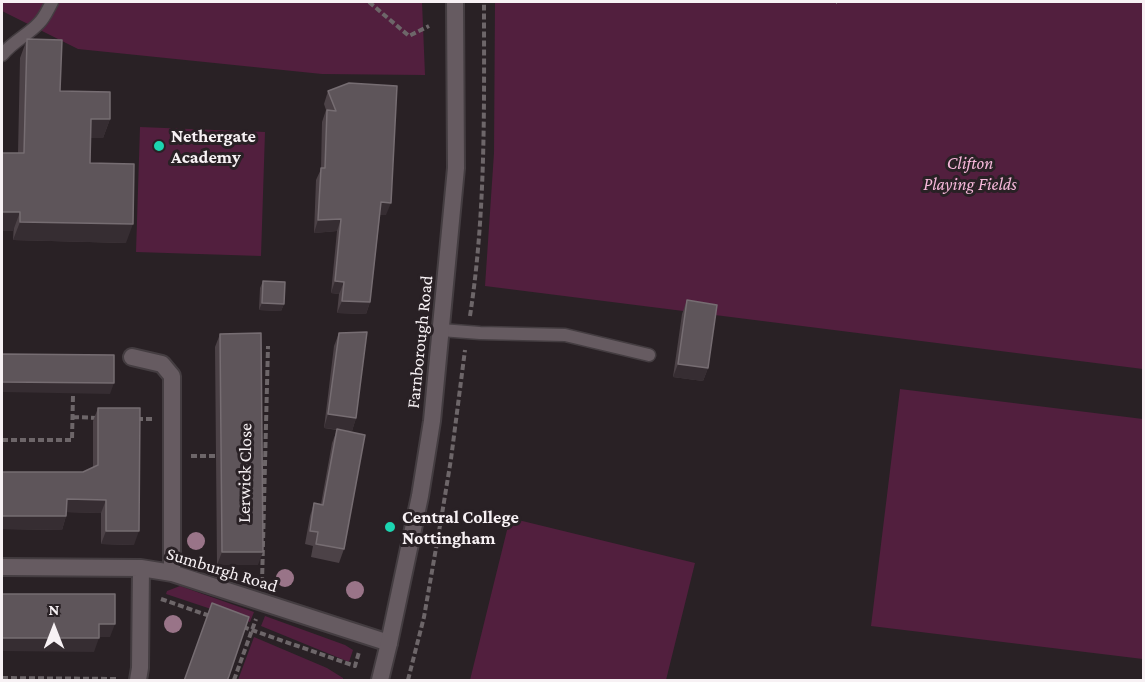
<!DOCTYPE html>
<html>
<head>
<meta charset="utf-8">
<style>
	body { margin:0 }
	#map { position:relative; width:1145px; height:682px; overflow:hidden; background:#292125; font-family:"Crimson Pro",serif }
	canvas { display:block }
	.frame { position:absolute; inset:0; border:3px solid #f7f1f4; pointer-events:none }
	.north { position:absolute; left:24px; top:598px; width:60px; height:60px; -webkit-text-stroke:4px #292125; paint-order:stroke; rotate:0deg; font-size:16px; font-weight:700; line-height:24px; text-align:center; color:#f7f1f4 }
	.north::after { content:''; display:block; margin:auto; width:21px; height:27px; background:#f7f1f4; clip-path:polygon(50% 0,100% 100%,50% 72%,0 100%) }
</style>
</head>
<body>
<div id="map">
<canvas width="1145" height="682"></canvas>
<div class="frame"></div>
<div class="north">N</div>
</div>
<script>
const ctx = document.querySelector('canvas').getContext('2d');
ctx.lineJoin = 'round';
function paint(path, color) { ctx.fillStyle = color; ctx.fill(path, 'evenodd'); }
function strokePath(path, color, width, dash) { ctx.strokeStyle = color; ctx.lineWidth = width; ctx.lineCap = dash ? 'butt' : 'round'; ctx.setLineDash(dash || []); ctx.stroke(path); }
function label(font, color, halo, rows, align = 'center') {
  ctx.font = font + ' "Crimson Pro",serif'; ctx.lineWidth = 6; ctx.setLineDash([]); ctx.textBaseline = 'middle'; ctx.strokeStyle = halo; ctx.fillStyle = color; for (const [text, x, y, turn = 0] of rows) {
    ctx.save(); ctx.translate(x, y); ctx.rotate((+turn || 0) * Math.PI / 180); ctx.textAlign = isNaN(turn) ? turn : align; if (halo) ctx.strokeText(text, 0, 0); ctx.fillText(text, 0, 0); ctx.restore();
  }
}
paint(new Path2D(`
	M 2,2 L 422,2 L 425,75 L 322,74 L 78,49 L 2,11 Z
	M 495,2 L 1143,2 L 1143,369 L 485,286 L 494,153 Z
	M 140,127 L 265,132 L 261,256 L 136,252 Z
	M 900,389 L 1143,419 L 1143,659 L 871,626 Z
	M 510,518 L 695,563 L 666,680 L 470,680 Z
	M 180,586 L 254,612 L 250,622 L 166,594 L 167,591 Z
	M 265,616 L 345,645 L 353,650 L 349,662 L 261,626 Z
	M 254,637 L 327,668 L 343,678 L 343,680 L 238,680 Z`), '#521f3e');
const service = new Path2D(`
	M 2,55 C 12,42 28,35 39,23 C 45,17 48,9 52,2
	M 441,330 L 480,333 L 565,335 L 649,355`);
const minor = new Path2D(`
	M 132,357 L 162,364 L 172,376 L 172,573
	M 2,567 L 141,568 L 172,573 L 389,643
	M 138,680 L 140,668 L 141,568`);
const tertiary = new Path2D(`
	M 380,680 L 389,643 L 420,496 L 432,421 L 456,168 L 455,2`);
strokePath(service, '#443d41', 15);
strokePath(minor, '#443d41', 20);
strokePath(tertiary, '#443d41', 20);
strokePath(new Path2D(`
	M 369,2 L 409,36 L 429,26
	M 836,2 L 837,2
	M 470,316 C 486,212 484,106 484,2
	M 73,417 L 99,418
	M 137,419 L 153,419
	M 2,440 L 72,440 L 73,395
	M 191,456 L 219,456
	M 262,583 L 268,346
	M 161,599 L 210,616
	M 243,627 L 355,666 L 359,652
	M 2,678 L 118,679
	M 234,680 L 256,619
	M 408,680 L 424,617 L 442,514 L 451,459 L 465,350`), '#6d6669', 4, [6, 3]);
strokePath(service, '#665b61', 12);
strokePath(minor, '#665b61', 16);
strokePath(tertiary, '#665b61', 16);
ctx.fillStyle = '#997488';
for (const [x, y] of [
	[196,541],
	[285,578],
	[355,590],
	[173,624]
]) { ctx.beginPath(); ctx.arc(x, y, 9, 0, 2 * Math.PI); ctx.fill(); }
paint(new Path2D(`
	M 27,39 L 60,91 L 110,119 L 103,138 L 91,138 L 90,163 L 126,243 L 13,240 L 18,153 L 20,58 Z
	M 328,91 L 386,215 L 380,215 L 370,302 L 366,314 L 337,313 L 339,294 L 331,293 L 337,231 L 314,233 L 316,180 L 321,169 L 322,122 L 326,110 L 324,104 Z
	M 263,281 L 284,304 L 281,311 L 259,310 L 260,288 Z
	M 687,300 L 708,368 L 703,381 L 673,377 L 682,314 Z
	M 339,333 L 356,418 L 352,431 L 341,430 L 344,549 L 339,563 L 311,557 L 313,546 L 305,544 L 310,516 L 314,503 L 321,504 L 332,443 L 337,430 L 324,428 L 334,346 Z
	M 220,334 L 258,565 L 217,565 L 215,347 Z
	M 98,408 L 134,545 L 101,544 L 101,513 L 66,512 L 66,516 L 62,530 L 2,529 L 83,472 L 93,468 L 93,421 Z`), '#4c4247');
paint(new Path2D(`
	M 91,119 L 110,119 L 103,138 L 85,138 Z
	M 381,202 L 391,203 L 386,215 L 376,215 Z
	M 2,212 L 20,212 L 13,231 L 2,231 Z
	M 341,219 L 337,231 L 314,233 L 318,220 Z
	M 20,222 L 133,224 L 126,243 L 13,240 Z
	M 335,281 L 344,282 L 339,294 L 331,293 Z
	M 342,301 L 370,302 L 366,314 L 337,313 Z
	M 262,303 L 284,304 L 281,311 L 259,310 Z
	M 678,364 L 708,368 L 703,381 L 673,377 Z
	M 2,382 L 114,383 L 110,394 L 2,392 Z
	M 328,414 L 356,418 L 352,431 L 324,428 Z
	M 67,499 L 106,500 L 101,513 L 62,512 Z
	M 2,516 L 66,516 L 62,530 L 2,529 Z
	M 106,531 L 139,531 L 134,545 L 101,544 Z
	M 222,552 L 263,552 L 258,565 L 217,565 Z
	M 99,624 L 115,624 L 110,637 L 94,637 Z
	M 2,638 L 99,638 L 94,652 L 2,651 Z`), '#362d32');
const building = new Path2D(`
	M 27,39 L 62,40 L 60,91 L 110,92 L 110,119 L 91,119 L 90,163 L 134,164 L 133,224 L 20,222 L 20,212 L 2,212 L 2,153 L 24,153 Z
	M 349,83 L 397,86 L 391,203 L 381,202 L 370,302 L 342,301 L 344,282 L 335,281 L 341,219 L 318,220 L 321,168 L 325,168 L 327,110 L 336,111 L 328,91 Z
	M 263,281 L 285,282 L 284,304 L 262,303 Z
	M 687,300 L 717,305 L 708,368 L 678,364 Z
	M 367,332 L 356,418 L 328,414 L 339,333 Z
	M 261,333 L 263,552 L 222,552 L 220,334 Z
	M 2,354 L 114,355 L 114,383 L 2,382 Z
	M 98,408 L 140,408 L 139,531 L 106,531 L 106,500 L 67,499 L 66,516 L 2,516 L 2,472 L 83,472 L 98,465 Z
	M 337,429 L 365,435 L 344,549 L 316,544 L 318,532 L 310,531 L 314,503 L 323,505 Z
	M 2,594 L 115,594 L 115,624 L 99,624 L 99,638 L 2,638 Z
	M 212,603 L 249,617 L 229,676 L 227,681 L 184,681 Z`);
paint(building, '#5e555a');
strokePath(building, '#766d72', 1.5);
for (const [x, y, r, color] of [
	[159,146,6,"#1cd5b1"],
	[390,527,6,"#1cd5b1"]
]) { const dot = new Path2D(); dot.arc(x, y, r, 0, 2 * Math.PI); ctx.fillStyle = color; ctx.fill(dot); strokePath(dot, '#292125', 2); }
label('bold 18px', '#f7f1f4', '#292125', [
	["Nethergate",171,136],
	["Academy",171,157],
	["Central College",402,517],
	["Nottingham",402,538]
], 'left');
label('italic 18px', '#f5b7d9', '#292125', [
	["Clifton",970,163],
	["Playing Fields",970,184]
]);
label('18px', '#f7f1f4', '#292125', [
	["Farnborough Road",420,342,-84],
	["Lerwick Close",245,473,-89],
	["Sumburgh Road",222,570,17]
]);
</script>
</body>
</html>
